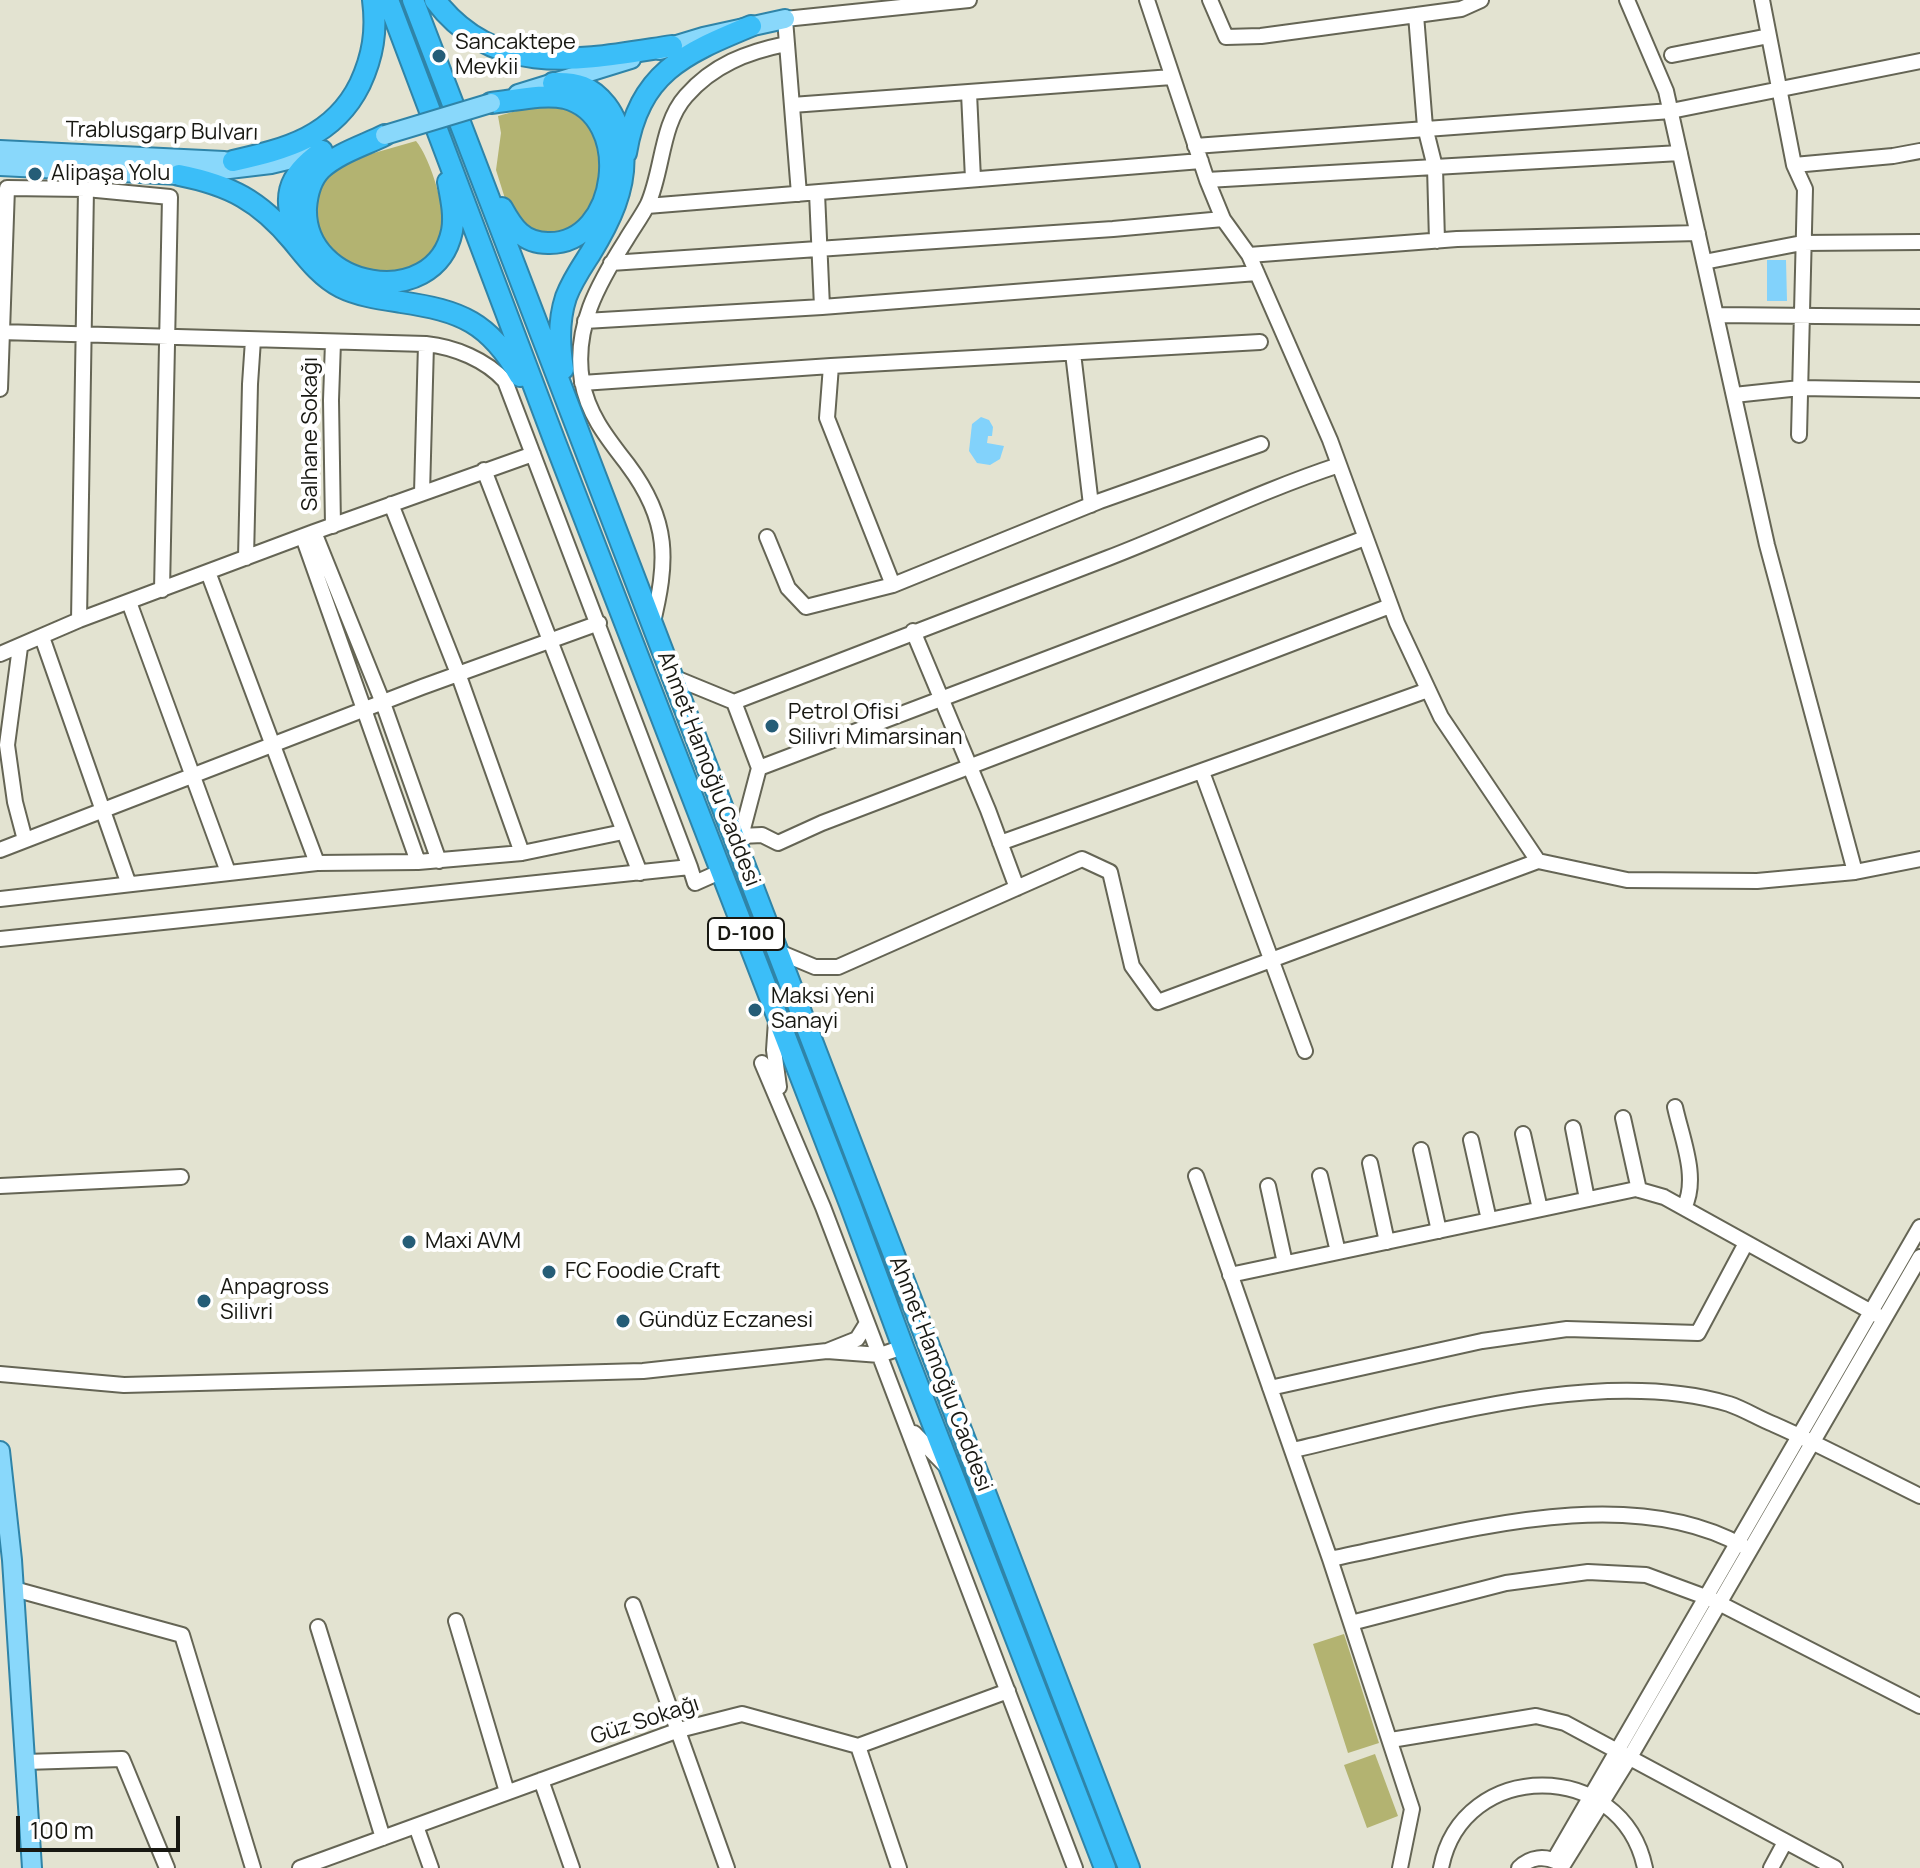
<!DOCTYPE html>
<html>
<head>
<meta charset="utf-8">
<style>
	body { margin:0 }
	#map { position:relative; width:1920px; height:1868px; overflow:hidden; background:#e3e3d1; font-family:Manrope,sans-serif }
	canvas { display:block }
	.scale { position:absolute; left:16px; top:1816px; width:164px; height:36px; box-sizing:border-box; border:4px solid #181812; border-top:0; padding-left:10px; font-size:24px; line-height:28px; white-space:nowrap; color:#181812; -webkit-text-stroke:6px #fff; paint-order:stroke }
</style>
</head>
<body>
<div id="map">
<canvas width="1920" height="1868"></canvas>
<div class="scale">100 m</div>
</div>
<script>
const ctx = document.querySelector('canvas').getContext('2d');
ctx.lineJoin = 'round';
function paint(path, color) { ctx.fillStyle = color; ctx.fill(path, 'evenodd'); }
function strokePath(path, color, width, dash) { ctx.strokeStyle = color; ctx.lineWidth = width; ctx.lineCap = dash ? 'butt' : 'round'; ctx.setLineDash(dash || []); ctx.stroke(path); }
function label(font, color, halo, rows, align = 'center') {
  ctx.font = font + ' Manrope,sans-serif'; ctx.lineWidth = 8; ctx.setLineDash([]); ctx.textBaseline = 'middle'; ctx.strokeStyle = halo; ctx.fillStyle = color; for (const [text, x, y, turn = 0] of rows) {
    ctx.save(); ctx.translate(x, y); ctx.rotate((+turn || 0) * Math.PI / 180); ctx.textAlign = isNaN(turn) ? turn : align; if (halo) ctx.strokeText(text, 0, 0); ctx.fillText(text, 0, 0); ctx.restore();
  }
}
paint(new Path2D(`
	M 552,106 C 565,109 577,111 587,121 C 608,141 607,186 594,210 C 587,222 565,233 554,241 L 513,224 L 496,170 L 501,133 L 498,116 L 531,107 Z
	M 416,141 C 430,157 450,219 442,241 C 437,253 418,267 408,276 L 343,269 L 309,224 L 322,177 L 339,163 Z
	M 1344,1634 L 1379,1743 L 1348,1753 L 1313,1644 Z
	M 1375,1754 L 1398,1816 L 1367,1828 L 1344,1765 Z`), '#b3b371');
paint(new Path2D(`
	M 1767,260 L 1786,260 L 1787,301 L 1767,301 Z
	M 981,417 L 989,420 L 993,427 L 992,436 L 988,436 L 987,443 L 1004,446 L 1000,459 L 990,465 L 977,463 L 969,451 L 972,424 Z`), '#82d2fb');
const minor = new Path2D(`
	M 1147,0 L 1207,180 L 1223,219 L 1249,255 L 1330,440 L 1397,623 L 1441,717 L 1538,861
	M 1210,0 L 1226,37 L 1261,36 L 1461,9 L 1481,0
	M 1627,0 L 1666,91 L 1767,545 L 1855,872
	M 1762,0 L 1794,165
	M 1416,15 L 1425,127 L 1435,167 L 1437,241
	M 1672,55 L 1769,36
	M 969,93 L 973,179
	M 792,105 L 1172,77
	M 1195,146 L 1671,111 L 1920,61
	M 1207,180 L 1680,153
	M 817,193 L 822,307
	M 799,194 L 785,19 L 969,0
	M 647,206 L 1201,161
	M 1249,255 L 1457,239 L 1698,233
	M 1704,262 L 1802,243 L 1920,242
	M 611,263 L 1113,229 L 1223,219
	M 1716,315 L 1920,317
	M 585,321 L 822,307 L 1257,273
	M 0,332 L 426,344 C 455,347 486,360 505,381 L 690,867
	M 333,342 L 331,400 L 333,526
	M 1073,353 L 1091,505
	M 831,366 L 827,418 L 893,585
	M 582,383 L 831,366 L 1260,342
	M 0,389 L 7,188 L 86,189 L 170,197 L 162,590
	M 1734,395 L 1800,388 L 1920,390
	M 1799,435 L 1805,189 L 1794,165 L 1893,156 L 1920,151
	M 484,470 L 640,873
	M 422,493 L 426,344
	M 391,504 L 459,676 L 522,853
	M 314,532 L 383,703 L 439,861
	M 303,537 L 418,862
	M 767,537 L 788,588 L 806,607 L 893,585 L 1100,501 L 1261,444
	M 246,558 L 250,384 L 253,340
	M 208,572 L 317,863
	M 129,602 L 228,872
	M 79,620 L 86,189
	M 652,626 C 668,561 670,521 628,465 C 608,439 588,415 582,381 C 573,328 598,284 626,240 C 633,228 642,216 648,204 C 663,170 661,124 686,96 C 713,65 747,52 786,44
	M 913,631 L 988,810 L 1017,888
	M 42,637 L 128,882
	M 20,647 L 7,745 L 15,802 L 25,840
	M 0,654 L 79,620 L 314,532 L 533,454
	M 673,677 L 734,702 L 759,768 L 739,844
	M 734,702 C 858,653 984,607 1108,558 C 1186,528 1260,491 1339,465
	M 759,768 L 1365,538
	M 1202,772 L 1305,1051
	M 741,836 L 762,835 L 778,843 L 822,823 L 1390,606
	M 1000,843 L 1428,690
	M 0,850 L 422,687 L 599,623
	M 0,899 L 317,863 L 418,862 L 522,853 L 623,832
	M 0,939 L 690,867 L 695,883 L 722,871
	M 779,952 L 815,967 L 838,967 L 1082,859 L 1110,872 L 1132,966 L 1158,1002 L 1538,861 L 1627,880 L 1757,881 L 1855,872 L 1920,859
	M 776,1021 L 774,1050 L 779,1087
	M 762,1063 L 823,1207 L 1075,1868
	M 1675,1107 C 1682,1139 1699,1178 1684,1208
	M 1623,1118 L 1639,1190
	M 1573,1128 L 1587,1199
	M 1523,1134 L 1540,1209
	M 1471,1140 L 1489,1220
	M 1421,1150 L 1439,1231
	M 1370,1163 L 1387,1242
	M 1196,1176 L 1330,1559 L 1412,1809 L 1400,1868
	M 1320,1176 L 1338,1252
	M 0,1186 L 181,1177
	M 1268,1186 L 1285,1263
	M 1230,1275 L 1636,1189 L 1664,1197 L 1877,1315
	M 867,1323 L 857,1339 L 827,1351 L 880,1355 L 903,1347
	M 0,1374 L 124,1385 L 643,1371 L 827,1351
	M 1270,1388 L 1482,1341 L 1567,1329 L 1698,1333 L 1746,1243
	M 914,1433 L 947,1467
	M 1293,1450 C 1421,1421 1600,1365 1729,1404 C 1744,1409 1758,1418 1773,1424 C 1823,1446 1871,1472 1920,1496
	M 1330,1559 C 1455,1534 1625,1480 1743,1546
	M 14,1589 L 182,1635 L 253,1868
	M 633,1605 L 727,1868
	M 456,1621 L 507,1792
	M 1351,1623 L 1506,1583 L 1588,1572 L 1646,1575 L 1711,1599 L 1920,1706
	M 318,1627 L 383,1838
	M 1391,1740 L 1536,1716 L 1565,1723 L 1835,1868
	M 858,1746 L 899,1868
	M 25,1762 L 122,1759 L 167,1868
	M 541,1780 L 572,1868
	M 416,1826 L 431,1868
	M 1554,1860 L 1920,1227
	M 1563,1865 L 1630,1757 L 1920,1257
	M 300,1868 L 679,1730 L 742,1714 L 858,1746 L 1008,1691
	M 1441,1868 C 1462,1758 1622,1758 1645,1868
	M 1519,1868 C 1530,1857 1545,1855 1559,1863
	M 1771,1868 L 1785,1842`);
const major = new Path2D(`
	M 660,50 L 703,37 L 785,19
	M 518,94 L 631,59
	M 0,150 L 224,161
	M 0,166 L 179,175 L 271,164 L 321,152
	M 0,1451 L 12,1560 L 32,1868`);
const highway = new Path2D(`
	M 388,0 L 555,442 L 850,1204 L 903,1347 L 1105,1868
	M 413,0 L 1129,1868
	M 435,0 C 496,81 586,59 672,46
	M 553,83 C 576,82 591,86 606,105 C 616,118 621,134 623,150 C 627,188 609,223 590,254 C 581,268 572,281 566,297 C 558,321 559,345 563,369
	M 491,103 C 513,101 543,93 565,98 C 635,116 619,245 548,243 C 523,243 513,228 502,208
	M 385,135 C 365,145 338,153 321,169 C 311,179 307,195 306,208 C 303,289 435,313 452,231 C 455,215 451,198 448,182
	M 626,153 C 639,73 683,54 751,26
	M 233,161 C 286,149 334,137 360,84 C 373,56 377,31 373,0
	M 179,175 C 230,185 260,201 293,241 C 307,258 321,277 341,287 C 359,296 382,299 401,302 C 461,311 489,322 520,376
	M 299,240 C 281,197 286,178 322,151`);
strokePath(minor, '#656555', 18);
strokePath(major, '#2f84a8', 22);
strokePath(highway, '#2f84a8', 24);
strokePath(minor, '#fff', 14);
strokePath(major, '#89d8fb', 18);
strokePath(highway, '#3bbef8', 20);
const majorBridge = new Path2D(`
	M 385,135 L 491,103`);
strokePath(majorBridge, '#2f84a8', 22, []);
strokePath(majorBridge, '#89d8fb', 18);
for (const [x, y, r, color] of [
	[439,56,8,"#255d77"],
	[35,174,8,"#255d77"],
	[772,726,8,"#255d77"],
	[755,1010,8,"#255d77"],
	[409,1242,8,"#255d77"],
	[549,1272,8,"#255d77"],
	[204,1301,8,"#255d77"],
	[623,1321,8,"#255d77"]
]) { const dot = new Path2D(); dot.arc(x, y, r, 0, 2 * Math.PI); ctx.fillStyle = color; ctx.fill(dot); strokePath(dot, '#fff', 3); }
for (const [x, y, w] of [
	[746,934,76]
]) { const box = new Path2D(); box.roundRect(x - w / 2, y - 16, w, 32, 6); ctx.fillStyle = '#fff'; ctx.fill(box); strokePath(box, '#181812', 2); }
label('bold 20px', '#181812', null, [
	["D-100",746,934]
]);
label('22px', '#181812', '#fff', [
	["Sancaktepe",455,43],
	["Mevkii",455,68],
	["Alipaşa Yolu",51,174],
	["Petrol Ofisi",788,713],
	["Silivri Mimarsinan",788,738],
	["Maksi Yeni",771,997],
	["Sanayi",771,1022],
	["Maxi AVM",425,1242],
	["FC Foodie Craft",565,1272],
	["Anpagross",220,1288],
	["Silivri",220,1313],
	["Gündüz Eczanesi",639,1321]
], 'left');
label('22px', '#181812', '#fff', [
	["Trablusgarp Bulvarı",162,132,1],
	["Salhane Sokağı",311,434,-90],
	["Ahmet Hamoğlu Caddesi",708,769,69],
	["Ahmet Hamoğlu Caddesi",940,1374,69],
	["Güz Sokağı",645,1721,-18]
]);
</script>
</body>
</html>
